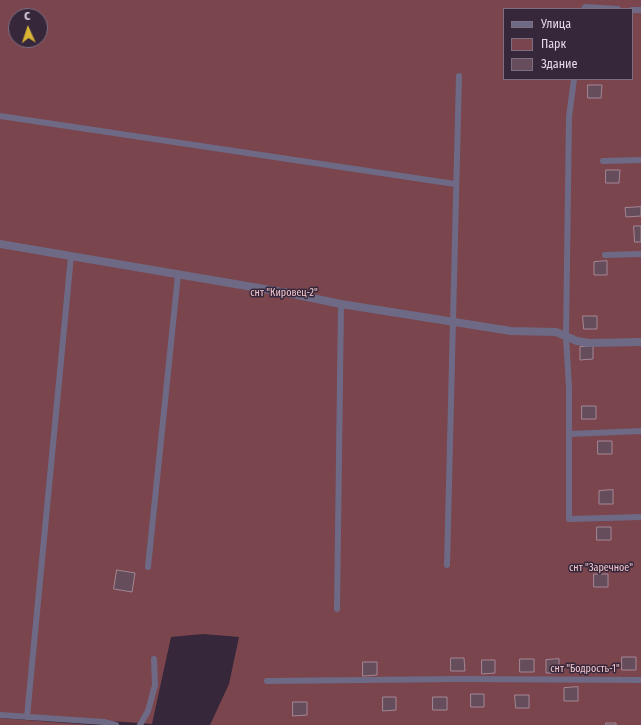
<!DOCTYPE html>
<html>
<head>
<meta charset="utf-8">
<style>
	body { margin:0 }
	#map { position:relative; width:641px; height:725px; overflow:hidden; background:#36273b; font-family:"Fira Sans Condensed",sans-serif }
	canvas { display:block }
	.legend { position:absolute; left:503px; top:8px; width:130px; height:72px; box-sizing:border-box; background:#36273b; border:1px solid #7c6f81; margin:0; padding:5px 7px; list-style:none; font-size:12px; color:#e6dce9 }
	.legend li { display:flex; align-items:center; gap:8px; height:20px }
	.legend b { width:20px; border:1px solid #7c6f81 }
	.north { position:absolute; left:8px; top:8px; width:40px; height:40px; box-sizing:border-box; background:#36273b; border:1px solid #7c6f81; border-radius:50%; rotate:357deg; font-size:11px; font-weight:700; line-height:16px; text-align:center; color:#e6dce9 }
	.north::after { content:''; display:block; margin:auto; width:14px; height:18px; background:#d9b434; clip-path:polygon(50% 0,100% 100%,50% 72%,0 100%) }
</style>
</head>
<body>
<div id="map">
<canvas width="641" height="725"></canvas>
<ul class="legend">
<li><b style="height:5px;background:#6e6a86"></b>Улица</li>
<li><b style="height:11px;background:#7a454c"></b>Парк</li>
<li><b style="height:11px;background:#664d5b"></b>Здание</li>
</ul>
<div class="north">С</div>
</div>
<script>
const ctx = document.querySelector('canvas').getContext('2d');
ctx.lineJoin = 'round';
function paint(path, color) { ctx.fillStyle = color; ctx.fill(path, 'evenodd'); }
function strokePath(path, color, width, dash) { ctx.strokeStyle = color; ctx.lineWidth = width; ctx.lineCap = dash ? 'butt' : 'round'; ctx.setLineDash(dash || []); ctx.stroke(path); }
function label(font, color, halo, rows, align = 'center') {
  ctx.font = font + ' "Fira Sans Condensed",sans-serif'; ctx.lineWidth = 3; ctx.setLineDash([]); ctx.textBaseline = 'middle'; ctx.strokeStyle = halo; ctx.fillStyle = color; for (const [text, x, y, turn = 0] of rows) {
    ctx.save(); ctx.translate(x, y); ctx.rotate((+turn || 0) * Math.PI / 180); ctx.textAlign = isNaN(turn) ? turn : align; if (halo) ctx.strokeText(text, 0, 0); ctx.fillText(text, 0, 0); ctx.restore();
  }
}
paint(new Path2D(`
	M 0,0 L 641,0 L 641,725 L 210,725 L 229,684 L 239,637 L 203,634 L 171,637 L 152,724 L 0,713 ZM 504,9 L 632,9 L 632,79 L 504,79 ZM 16,16 L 40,16 L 40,40 L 16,40 Z
	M 0,718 L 92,725 L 0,725 Z`), '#7a454c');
const building = new Path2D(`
	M 588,85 L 602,85 L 601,98 L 588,98 Z
	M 606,170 L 620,170 L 619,183 L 606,183 Z
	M 641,207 L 641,216 L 626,217 L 625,208 Z
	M 634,226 L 641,226 L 641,242 L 635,242 Z
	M 607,261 L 607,275 L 594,275 L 594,262 Z
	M 583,316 L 597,316 L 597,329 L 584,329 Z
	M 593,346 L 593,359 L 580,360 L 580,347 Z
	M 582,406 L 596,406 L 596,419 L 582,419 Z
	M 598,441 L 612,441 L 612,454 L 598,454 Z
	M 613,490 L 613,504 L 599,504 L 599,491 Z
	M 597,527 L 611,527 L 611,540 L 597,540 Z
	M 117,570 L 135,573 L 132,592 L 114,589 Z
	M 594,574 L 608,574 L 608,587 L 594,587 Z
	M 622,657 L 636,657 L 636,670 L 622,670 Z
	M 451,658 L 464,658 L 465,671 L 451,671 Z
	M 520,659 L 534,659 L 534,672 L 520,672 Z
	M 559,659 L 559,673 L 546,673 L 546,660 Z
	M 482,660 L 495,660 L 495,673 L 482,674 Z
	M 363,662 L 377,662 L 377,675 L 363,676 Z
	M 578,687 L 578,701 L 564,701 L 564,688 Z
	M 471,694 L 484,694 L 484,707 L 471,707 Z
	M 515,695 L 529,695 L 529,708 L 516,708 Z
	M 383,697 L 396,697 L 396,710 L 383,711 Z
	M 433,697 L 447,697 L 447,710 L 433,710 Z
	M 293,702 L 307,702 L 307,715 L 293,716 Z
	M 606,723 L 616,723 L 616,725 L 606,725 Z`);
paint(building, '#664d5b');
strokePath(building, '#a38796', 1);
strokePath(new Path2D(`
	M 584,9 L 585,7 L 618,9
	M 632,10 L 641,10
	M 574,79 L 569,117 L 566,336 L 569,387 L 569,519 L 641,517
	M 0,116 L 455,184
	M 603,161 L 641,160
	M 605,255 L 641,254
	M 569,434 L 641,431
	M 447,565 L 459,76
	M 148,567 L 178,275
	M 337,609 L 341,304
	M 267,681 L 459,679 L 641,680
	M 0,715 L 104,722 L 116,725
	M 27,717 L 71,256
	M 140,725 L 148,711 L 155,685 L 154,659`), '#6e6a86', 6);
strokePath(new Path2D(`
	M 0,244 L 288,293 L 341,304 L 511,331 L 556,332 L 577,341 L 589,343 L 641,342`), '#6e6a86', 8);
label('10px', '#f2c6ca', '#36273b', [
	["снт \"Кировец-2\"",284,293],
	["снт \"Заречное\"",601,568],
	["снт \"Бодрость-1\"",585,669]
]);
</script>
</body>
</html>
